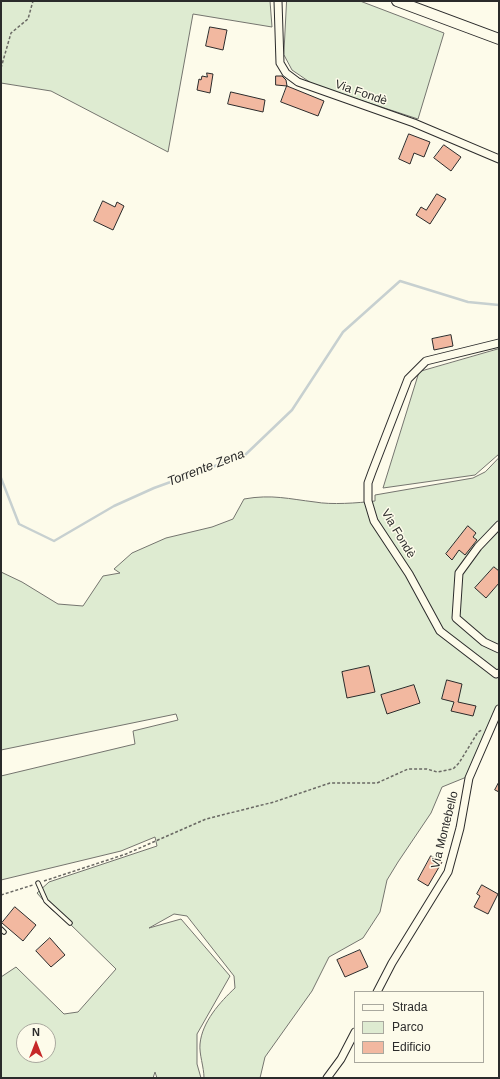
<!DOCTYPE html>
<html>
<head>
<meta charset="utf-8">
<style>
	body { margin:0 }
	#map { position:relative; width:500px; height:1079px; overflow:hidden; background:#fdfbea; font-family:Helvetica,sans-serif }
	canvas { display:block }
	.frame { position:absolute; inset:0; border:2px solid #2b2b2b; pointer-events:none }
	.legend { position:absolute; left:354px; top:991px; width:130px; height:72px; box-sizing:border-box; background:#fdfbea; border:1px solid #a9a89e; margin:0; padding:5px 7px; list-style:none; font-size:12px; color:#2b2b2b }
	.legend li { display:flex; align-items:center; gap:8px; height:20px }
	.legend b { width:20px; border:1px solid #a9a89e }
	.north { position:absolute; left:16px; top:1023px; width:40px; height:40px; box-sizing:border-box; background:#fdfbea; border:1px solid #a9a89e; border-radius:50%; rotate:0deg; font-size:11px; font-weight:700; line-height:16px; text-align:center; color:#2b2b2b }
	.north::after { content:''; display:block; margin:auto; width:14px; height:18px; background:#c62828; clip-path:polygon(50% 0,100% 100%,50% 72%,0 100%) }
</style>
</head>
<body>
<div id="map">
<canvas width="500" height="1079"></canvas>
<div class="frame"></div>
<ul class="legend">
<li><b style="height:5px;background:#fdfbea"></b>Strada</li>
<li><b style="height:11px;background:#deebd1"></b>Parco</li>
<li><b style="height:11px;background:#f2b8a0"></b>Edificio</li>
</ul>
<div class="north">N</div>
</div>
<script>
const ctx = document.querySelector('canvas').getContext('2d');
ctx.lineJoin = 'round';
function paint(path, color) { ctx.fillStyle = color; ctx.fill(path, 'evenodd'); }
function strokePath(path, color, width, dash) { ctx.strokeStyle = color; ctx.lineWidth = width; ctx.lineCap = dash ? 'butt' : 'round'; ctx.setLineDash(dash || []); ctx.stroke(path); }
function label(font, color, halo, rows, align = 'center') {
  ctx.font = font + ' Helvetica,sans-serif'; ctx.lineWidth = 3; ctx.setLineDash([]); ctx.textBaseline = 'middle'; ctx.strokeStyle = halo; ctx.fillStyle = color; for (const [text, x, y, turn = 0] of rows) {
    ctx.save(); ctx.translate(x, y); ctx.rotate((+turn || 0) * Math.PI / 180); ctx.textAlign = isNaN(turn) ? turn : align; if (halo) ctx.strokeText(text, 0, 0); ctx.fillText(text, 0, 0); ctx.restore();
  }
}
const green = new Path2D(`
	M 1,1 L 270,1 L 272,27 L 193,14 L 168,152 L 51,91 L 1,83 Z
	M 287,1 L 360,1 L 444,33 L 418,119 L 314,85 L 292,70 L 284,55 Z
	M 499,349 L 499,454 L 475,475 L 383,488 L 419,372 Z
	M 499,458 L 499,710 L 474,774 L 442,787 L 431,813 L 398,862 L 387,880 L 380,912 L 363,938 L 329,957 L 312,991 L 265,1057 L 260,1078 L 204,1078 C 204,1067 199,1054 200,1044 C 202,1022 220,1002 235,988 L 234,976 L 187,916 L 174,914 L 149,928 L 181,919 L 230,976 L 197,1034 L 197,1064 L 201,1078 L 157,1078 L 155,1072 L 153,1078 L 1,1078 L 1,977 L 16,967 L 64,1014 L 78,1012 L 116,969 L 66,920 L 51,909 L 37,893 L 49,882 L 157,846 L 155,837 L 121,851 L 1,880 L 1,776 L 135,744 L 133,731 L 178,720 L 176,714 L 1,750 L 1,572 L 22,582 L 58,604 L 83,606 L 103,576 L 120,573 L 114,569 L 132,553 L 166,538 L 212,527 L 233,519 L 244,499 C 272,494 289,499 315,502 C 331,505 358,503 375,501 L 375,495 L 473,478 L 485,472 ZM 24,1031 L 48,1031 L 48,1055 L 24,1055 Z`);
paint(green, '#deebd1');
strokePath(green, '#74746e', 1);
strokePath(new Path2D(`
	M 1,478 L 19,524 L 54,541 L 114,506 L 154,488 L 245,455 L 292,410 L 343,332 L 400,281 L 468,302 L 499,305`), '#c7d0d0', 2.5);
const building = new Path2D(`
	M 210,27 L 227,30 L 223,50 L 206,46 Z
	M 207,73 L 213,74 L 210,93 L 197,90 L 199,79 L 201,80 L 202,76 L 207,77 Z
	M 276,76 L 282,76 L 286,80 L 287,86 L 276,85 Z
	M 287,86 L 324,101 L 318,116 L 281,102 Z
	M 231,92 L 265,100 L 263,112 L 228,104 Z
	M 409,134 L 430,142 L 424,157 L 414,153 L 410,164 L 399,159 Z
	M 444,145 L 461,157 L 451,171 L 434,158 Z
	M 437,194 L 446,199 L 430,224 L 416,215 L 421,207 L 426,210 Z
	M 103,201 L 115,207 L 117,202 L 124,206 L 113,230 L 94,221 Z
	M 451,335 L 453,346 L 434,350 L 432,339 Z
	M 468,526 L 476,533 L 473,537 L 477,540 L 465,555 L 459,550 L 452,560 L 446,554 Z
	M 494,567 L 499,571 L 499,583 L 486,598 L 475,588 Z
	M 369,666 L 375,692 L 347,698 L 342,672 Z
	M 447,680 L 462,684 L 458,702 L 476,706 L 473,716 L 451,711 L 454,702 L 442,699 Z
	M 414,685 L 420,703 L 387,714 L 381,695 Z
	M 499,782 L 499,792 L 495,790 Z
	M 431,856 L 442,862 L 428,886 L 418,880 Z
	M 482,885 L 498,894 L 488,914 L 474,907 L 480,896 L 477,894 Z
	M 15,907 L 36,925 L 23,941 L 2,923 Z
	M 50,938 L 65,955 L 51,967 L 36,951 Z
	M 360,950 L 368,967 L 345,977 L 337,960 Z`);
paint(building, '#f2b8a0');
strokePath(building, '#2b2b2b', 1);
const lane = new Path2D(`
	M 38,883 L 46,901 L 70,923
	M 1,929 L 4,932`);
const street = new Path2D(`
	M 278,1 L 280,63 L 286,73 L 298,82 L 414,123 L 499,159
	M 499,343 L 426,361 L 408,379 L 372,472 L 368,483 L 368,501 L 374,521 L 409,574 L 440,631 L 496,674 L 499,673
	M 499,525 L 478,547 L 459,573 L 456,618 L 484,642 L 499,649
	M 377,992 L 392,963 L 448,872 L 460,828 L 469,778 L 499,709
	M 327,1078 L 341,1059 L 355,1032`);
const secondary = new Path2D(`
	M 397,1 L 499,39`);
strokePath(lane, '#2b2b2b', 5.5);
strokePath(street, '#2b2b2b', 9);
strokePath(secondary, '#2b2b2b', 12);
strokePath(new Path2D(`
	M 1,68 L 11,33 L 28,19 L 33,1
	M 44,881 L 126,854 L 206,819 L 274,802 L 330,783 L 377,783 L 408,769 L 427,769 L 437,772 L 453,769 L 459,763 L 478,732 L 482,730
	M 1,895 L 33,885`), '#6a6964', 1.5, [3, 2]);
strokePath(lane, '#fdfbea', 3.5);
strokePath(street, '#fdfbea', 7);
strokePath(secondary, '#fdfbea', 10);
label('12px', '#2b2b2b', '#fdfbea', [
	["Via Fondè",361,93,19],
	["Via Fondè",398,534,59],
	["Via Montebello",445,830,-76]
]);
label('italic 13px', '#2b2b2b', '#fdfbea', [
	["Torrente Zena",206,468,-21]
]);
</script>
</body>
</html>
